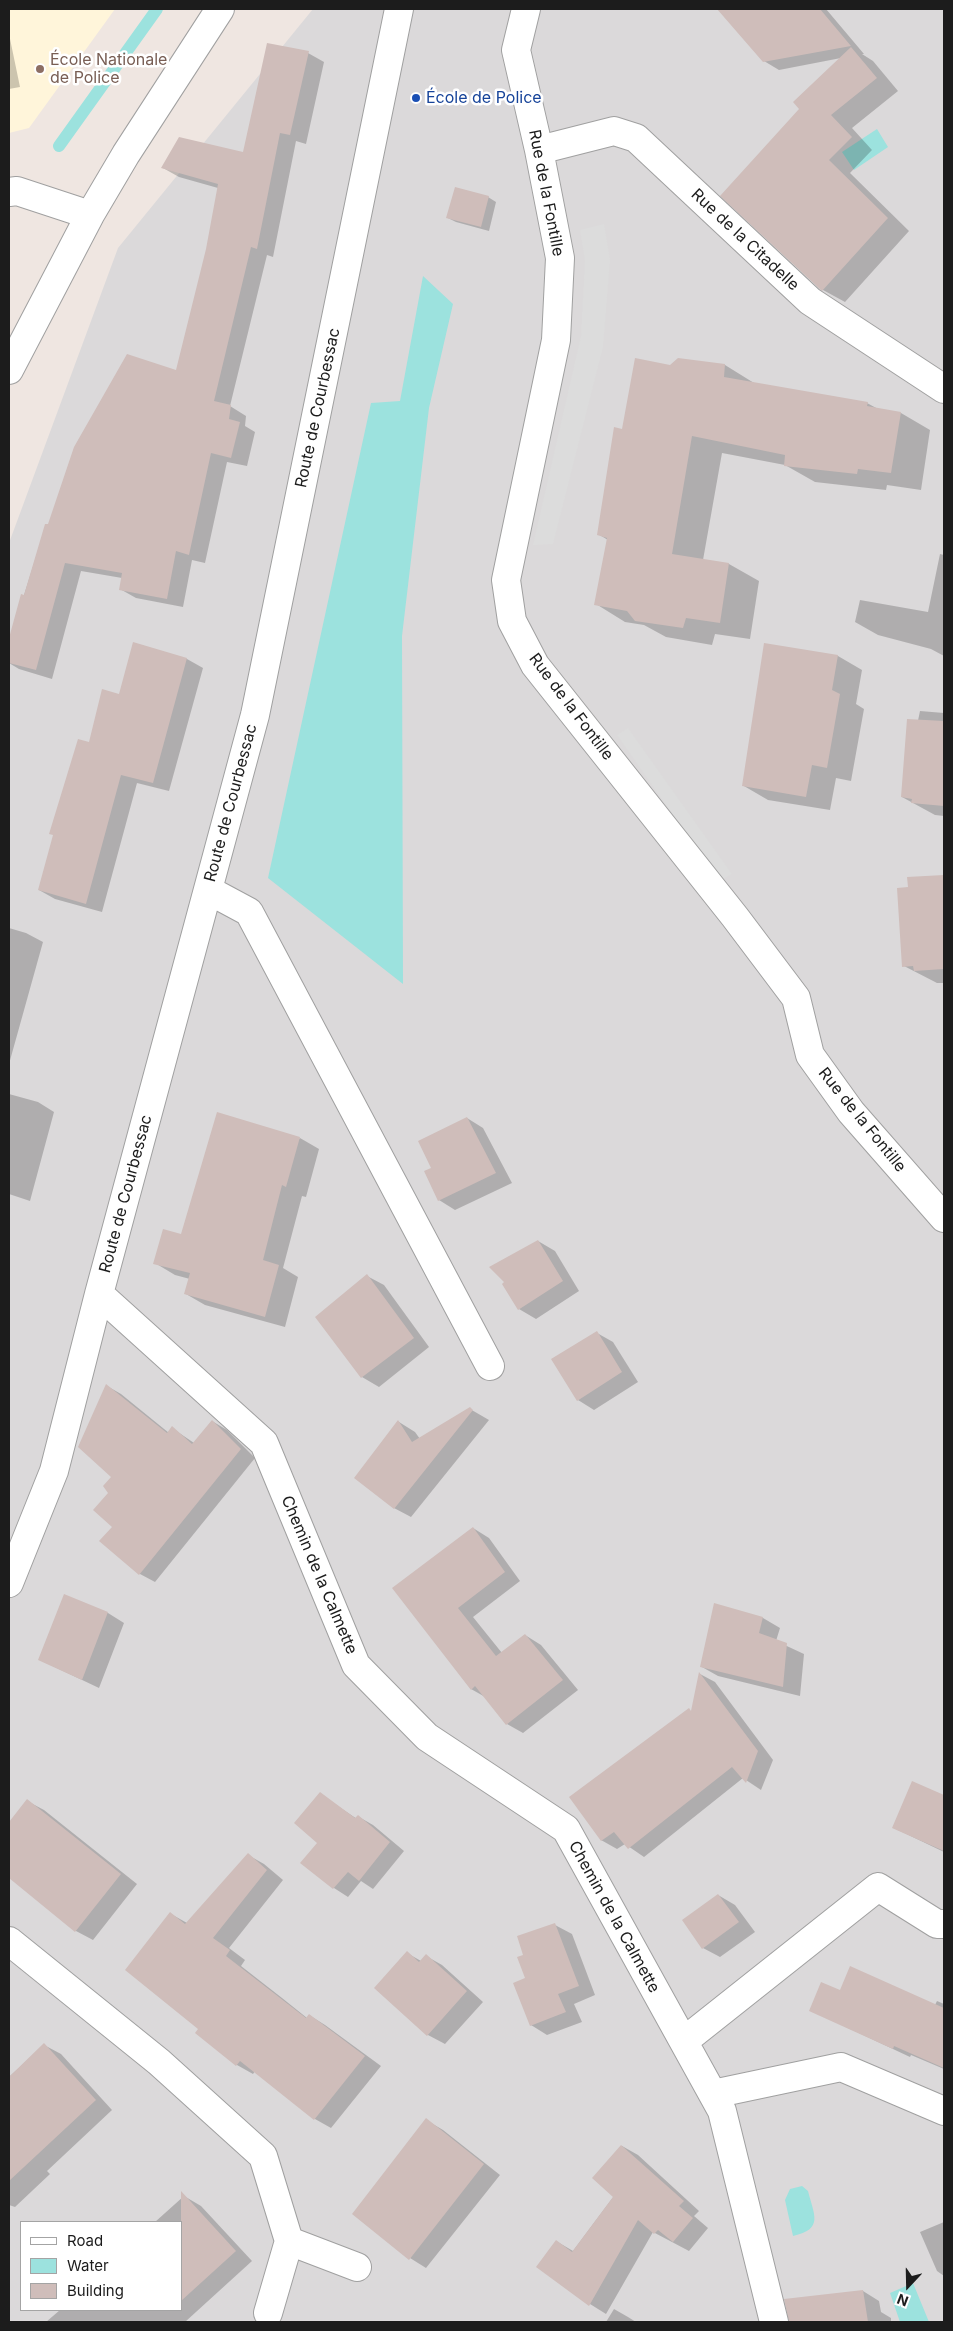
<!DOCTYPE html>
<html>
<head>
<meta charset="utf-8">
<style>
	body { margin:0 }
	#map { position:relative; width:953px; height:2331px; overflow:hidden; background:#efe6e1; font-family:Inter,sans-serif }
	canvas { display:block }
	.frame { position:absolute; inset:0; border:10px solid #1c1c1c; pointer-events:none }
	.legend { position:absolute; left:20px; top:2221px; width:162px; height:90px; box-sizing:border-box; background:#fff; border:1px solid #a4a4a4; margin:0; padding:6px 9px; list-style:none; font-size:15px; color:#1c1c1c }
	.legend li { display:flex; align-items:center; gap:10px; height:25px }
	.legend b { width:25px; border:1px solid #a4a4a4 }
	.north { position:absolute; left:883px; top:2261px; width:50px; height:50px; -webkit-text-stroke:4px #fff; paint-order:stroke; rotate:201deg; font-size:14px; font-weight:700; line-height:20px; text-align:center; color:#1c1c1c }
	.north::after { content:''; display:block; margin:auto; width:18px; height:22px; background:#1c1c1c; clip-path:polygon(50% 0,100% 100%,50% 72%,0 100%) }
</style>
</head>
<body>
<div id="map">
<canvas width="953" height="2331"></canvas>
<div class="frame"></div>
<ul class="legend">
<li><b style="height:6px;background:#fff"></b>Road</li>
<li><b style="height:14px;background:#9ce2de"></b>Water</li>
<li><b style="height:14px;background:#cfbdba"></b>Building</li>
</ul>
<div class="north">N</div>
</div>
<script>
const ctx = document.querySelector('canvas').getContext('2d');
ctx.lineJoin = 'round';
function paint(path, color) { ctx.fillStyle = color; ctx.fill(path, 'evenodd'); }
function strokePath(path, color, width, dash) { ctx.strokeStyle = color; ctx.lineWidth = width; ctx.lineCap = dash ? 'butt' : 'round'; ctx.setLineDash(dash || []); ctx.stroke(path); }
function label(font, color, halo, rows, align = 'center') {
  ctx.font = font + ' Inter,sans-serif'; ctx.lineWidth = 5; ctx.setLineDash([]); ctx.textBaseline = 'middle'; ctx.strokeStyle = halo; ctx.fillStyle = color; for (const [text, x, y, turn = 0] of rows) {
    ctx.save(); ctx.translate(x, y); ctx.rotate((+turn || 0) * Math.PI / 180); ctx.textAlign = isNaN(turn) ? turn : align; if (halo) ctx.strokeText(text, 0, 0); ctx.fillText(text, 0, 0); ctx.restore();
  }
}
paint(new Path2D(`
	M 313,9 L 944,9 L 944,2322 L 9,2322 L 9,543 L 118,248 ZM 21,2222 L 181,2222 L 181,2310 L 21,2310 Z`), '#dbd9da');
paint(new Path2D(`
	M 9,9 L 115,9 L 29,128 L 9,133 Z`), '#fff5da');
paint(new Path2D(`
	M 604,224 L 610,260 L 603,347 L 553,544 L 533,545 L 581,336 L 585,261 L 580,230 Z
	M 628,728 L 732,874 L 719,881 L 617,735 Z`), '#dcdcdc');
paint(new Path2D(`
	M 877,129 L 888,147 L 854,170 L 842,152 Z
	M 423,276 L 453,304 L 429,408 L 402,636 L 403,984 L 268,878 L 371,403 L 400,401 Z
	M 802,2186 L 808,2191 C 814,2215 824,2229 793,2236 L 785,2200 L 790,2189 Z
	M 913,2283 L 929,2322 L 900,2322 L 890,2293 Z`), '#9ce2de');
paint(new Path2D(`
	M 730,9 L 826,9 L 864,54 L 862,54 L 873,61 L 898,91 L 852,128 L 872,150 L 850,173 L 909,231 L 845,302 L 823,290 L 800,109 L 841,58 L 779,70 L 764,61 L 724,14 Z
	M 9,34 L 20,87 L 9,89 Z
	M 308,53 L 324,62 L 306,144 L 296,141 L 273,257 L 267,255 L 230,406 L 246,416 L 245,426 L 255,432 L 247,466 L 227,462 L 205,563 L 192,560 L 183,607 L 136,598 L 120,589 L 122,578 L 81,571 L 52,679 L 19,669 L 9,663 L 9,643 L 46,525 L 48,526 L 177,372 L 207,250 L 218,188 L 179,177 L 163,168 L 244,153 Z
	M 488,197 L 496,202 L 489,231 L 456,222 L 448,218 Z
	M 725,365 L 754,383 L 867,403 L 878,409 L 901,413 L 930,430 L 921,490 L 887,485 L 886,490 L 815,482 L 785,465 L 722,453 L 703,560 L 729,564 L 759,581 L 750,639 L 715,634 L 712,645 L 666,637 L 644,625 L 625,622 L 596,604 L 608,540 L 598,534 L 623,430 L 671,366 Z
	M 940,554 L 944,555 L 944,656 L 931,649 L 878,635 L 855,622 L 860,600 L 928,612 Z
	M 134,643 L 187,659 L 203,668 L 169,791 L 137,783 L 102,912 L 55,899 L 39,890 L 54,835 L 90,744 L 120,695 Z
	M 766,645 L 838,656 L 862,670 L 856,704 L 864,709 L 851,781 L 836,778 L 830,810 L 768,800 L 744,786 Z
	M 920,711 L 944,713 L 944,816 L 935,815 L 902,797 Z
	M 944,876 L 944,983 L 937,983 L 904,966 L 909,879 Z
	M 9,928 L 26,933 L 43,942 L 9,1064 Z
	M 9,1094 L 38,1102 L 54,1112 L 30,1201 L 9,1194 Z
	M 467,1118 L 483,1128 L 512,1183 L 455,1210 L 439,1200 Z
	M 300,1138 L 319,1149 L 306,1197 L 302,1196 L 283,1268 L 298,1277 L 285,1327 L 205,1305 L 186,1294 L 190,1279 L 175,1275 L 155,1263 L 182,1236 Z
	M 538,1241 L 555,1251 L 579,1291 L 536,1319 L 519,1309 Z
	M 367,1276 L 384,1285 L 429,1347 L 379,1387 L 362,1377 Z
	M 597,1333 L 613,1342 L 638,1382 L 594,1410 L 578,1400 Z
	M 107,1386 L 121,1394 L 169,1433 L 172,1428 L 194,1443 L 212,1421 L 227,1430 L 255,1458 L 155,1582 L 140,1574 L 114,1526 L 110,1493 L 113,1476 Z
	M 470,1409 L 489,1420 L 411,1517 L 394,1508 L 399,1422 L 415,1432 L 420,1439 Z
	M 473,1528 L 489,1538 L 520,1581 L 473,1617 L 502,1653 L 525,1635 L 541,1645 L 578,1690 L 523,1733 L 507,1724 L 487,1698 L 471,1689 L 394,1588 Z
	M 65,1596 L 108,1613 L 124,1623 L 99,1688 L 40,1660 Z
	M 715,1605 L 763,1618 L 780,1628 L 776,1641 L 804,1654 L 800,1696 L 718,1676 L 702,1667 Z
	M 700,1674 L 715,1682 L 773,1760 L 761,1790 L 743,1778 L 644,1857 L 625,1844 L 617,1849 L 601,1840 L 692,1712 Z
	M 913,1783 L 944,1797 L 944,1852 L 894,1828 Z
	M 320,1794 L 357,1819 L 359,1817 L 373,1825 L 404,1851 L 373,1889 L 361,1881 L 348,1897 L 334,1888 L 302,1863 L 319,1843 Z
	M 27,1801 L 44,1810 L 137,1884 L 93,1940 L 76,1931 L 9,1877 L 9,1824 Z
	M 248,1855 L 264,1864 L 283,1880 L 229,1948 L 245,1960 L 241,1966 L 282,1998 L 307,2018 L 309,2015 L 325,2025 L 381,2066 L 331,2128 L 315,2119 L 255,2071 L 253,2074 L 237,2065 L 197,2033 L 200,2029 L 171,1914 L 187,1923 Z
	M 718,1895 L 735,1905 L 755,1932 L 720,1957 L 703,1948 Z
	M 555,1925 L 572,1934 L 595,1995 L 574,2004 L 582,2022 L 547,2035 L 531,2025 L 525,1955 Z
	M 407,1953 L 421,1961 L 426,1956 L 442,1965 L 483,2002 L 445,2044 L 428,2035 Z
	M 840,1992 L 935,2005 L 937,2001 L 944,2004 L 944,2069 L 911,2055 L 910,2057 L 810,2010 Z
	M 44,2045 L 61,2054 L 112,2110 L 47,2171 L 50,2174 L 15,2207 L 9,2205 L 9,2077 Z
	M 426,2120 L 443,2130 L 500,2175 L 426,2268 L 410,2258 Z
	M 622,2146 L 638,2155 L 699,2211 L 694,2216 L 708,2228 L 689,2251 L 653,2232 L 606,2314 L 590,2304 L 556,2241 L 573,2251 L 614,2196 Z
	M 184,2196 L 201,2206 L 252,2261 L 185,2322 L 46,2322 L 60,2310 L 181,2310 L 181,2222 L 155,2222 Z
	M 944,2222 L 944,2276 L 937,2271 L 920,2232 Z
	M 863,2291 L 879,2301 L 881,2312 L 891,2318 L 891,2322 L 796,2322 L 791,2300 Z
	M 614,2309 L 628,2317 L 636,2322 L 606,2322 Z`), '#0003');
strokePath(new Path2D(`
	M 59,146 L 157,9`), '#9ce2de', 12);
paint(new Path2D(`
	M 717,9 L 820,9 L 851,46 L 763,62 Z
	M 267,43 L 309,51 L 290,135 L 280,133 L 257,249 L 251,247 L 214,401 L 231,405 L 229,419 L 240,422 L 231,458 L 211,453 L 189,555 L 176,551 L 167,599 L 119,590 L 122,573 L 65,563 L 36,670 L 9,663 L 9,638 L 21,594 L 24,595 L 45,524 L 48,524 L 74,447 L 127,354 L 176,370 L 206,249 L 218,184 L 161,168 L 179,137 L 243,152 Z
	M 851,47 L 877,78 L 831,115 L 852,137 L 829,160 L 888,218 L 822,291 L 720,196 L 799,109 L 793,102 Z
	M 455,187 L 489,196 L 481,227 L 446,218 Z
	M 635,358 L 670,365 L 678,358 L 725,364 L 724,377 L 868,402 L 867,406 L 901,412 L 891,473 L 858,469 L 857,474 L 784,466 L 785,455 L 692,436 L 672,554 L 729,563 L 720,623 L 686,618 L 683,628 L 635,621 L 627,611 L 594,605 L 607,538 L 597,535 L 614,427 L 622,429 Z
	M 133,642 L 187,658 L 153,783 L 121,775 L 86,904 L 38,890 L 53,835 L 49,834 L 78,739 L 89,742 L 102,689 L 119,694 Z
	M 764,643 L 838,655 L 832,690 L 840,694 L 827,768 L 812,765 L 806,797 L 742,786 Z
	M 907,719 L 944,721 L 944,806 L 911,803 L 912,799 L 901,797 Z
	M 944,875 L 944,969 L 914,971 L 913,966 L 902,967 L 897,888 L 908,887 L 907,877 Z
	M 217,1112 L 300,1137 L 286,1187 L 282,1185 L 263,1260 L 279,1265 L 265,1317 L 184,1294 L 190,1273 L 153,1264 L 163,1229 L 181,1234 Z
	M 467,1117 L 496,1173 L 438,1201 L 424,1171 L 431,1168 L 418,1141 Z
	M 538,1240 L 563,1281 L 518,1310 L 502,1284 L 504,1282 L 489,1267 Z
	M 367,1274 L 414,1338 L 361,1378 L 315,1317 Z
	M 597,1331 L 622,1372 L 577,1401 L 551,1359 Z
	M 106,1384 L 167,1433 L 172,1426 L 192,1444 L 212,1420 L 241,1449 L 139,1575 L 99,1541 L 112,1527 L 93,1510 L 108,1493 L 103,1486 L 111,1477 L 78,1447 Z
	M 470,1407 L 473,1410 L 394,1509 L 354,1478 L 398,1420 L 412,1442 Z
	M 473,1527 L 505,1572 L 458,1608 L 496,1656 L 525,1634 L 563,1680 L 506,1725 L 475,1686 L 471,1690 L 392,1588 Z
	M 64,1594 L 108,1612 L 82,1680 L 38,1660 Z
	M 714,1603 L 763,1617 L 759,1633 L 787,1643 L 783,1687 L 700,1667 Z
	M 699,1672 L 758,1751 L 746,1783 L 732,1767 L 628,1849 L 614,1832 L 601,1841 L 569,1797 L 689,1708 L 691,1711 Z
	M 912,1781 L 944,1795 L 944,1851 L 892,1828 Z
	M 320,1792 L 355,1818 L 358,1815 L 390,1842 L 359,1881 L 348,1872 L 333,1889 L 300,1863 L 317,1843 L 294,1823 Z
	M 27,1799 L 121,1874 L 75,1932 L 9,1878 L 9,1822 Z
	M 248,1853 L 267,1870 L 213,1938 L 230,1950 L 226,1956 L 306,2018 L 309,2014 L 365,2056 L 314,2120 L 240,2061 L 236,2066 L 195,2033 L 198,2029 L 125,1970 L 170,1912 L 185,1924 Z
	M 718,1894 L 739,1922 L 702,1949 L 682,1920 Z
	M 555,1923 L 579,1986 L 558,1994 L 566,2012 L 530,2026 L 513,1983 L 525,1978 L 517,1957 L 523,1955 L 517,1936 Z
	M 407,1951 L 419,1962 L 426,1954 L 467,1991 L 427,2036 L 374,1988 Z
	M 850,1966 L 944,2008 L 944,2068 L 894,2046 L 893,2049 L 809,2011 L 821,1982 L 840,1990 Z
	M 44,2043 L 96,2100 L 9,2181 L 9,2077 Z
	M 426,2118 L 484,2164 L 409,2260 L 352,2214 Z
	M 621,2145 L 684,2201 L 679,2206 L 693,2218 L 673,2242 L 658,2230 L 654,2234 L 638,2220 L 589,2306 L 536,2267 L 556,2240 L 572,2252 L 613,2197 L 592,2178 Z
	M 181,2191 L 236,2251 L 181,2301 Z
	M 863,2290 L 868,2322 L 789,2322 L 784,2299 Z`), '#cfbdba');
const minor = new Path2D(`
	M 526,9 L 516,50 L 539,150 L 560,258 L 556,340 L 506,580 L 512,621 L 535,665 L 735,917 L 796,998 L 810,1055 L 851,1112 L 944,1218
	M 539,150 L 614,131 L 636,138 L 810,301 L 944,389
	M 9,192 L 17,191 L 90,215
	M 9,370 L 90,215 L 126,154 L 220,9
	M 208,890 L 249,912 L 490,1366
	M 99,1294 L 264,1443 L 356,1665 L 427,1737 L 566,1829 L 722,2111 L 774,2322
	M 9,1583 L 54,1471 L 99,1294 L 255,715 L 399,9
	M 9,1941 L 159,2062 L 263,2156 L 289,2241 L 357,2267
	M 684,2041 L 878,1887 L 937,1924 L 944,1924
	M 713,2094 L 841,2067 L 944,2111
	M 268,2313 L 289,2241`);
strokePath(minor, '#a0a0a0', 30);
strokePath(minor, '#fff', 28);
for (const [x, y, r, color] of [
	[40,69,5,"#8d6e63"],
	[416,98,5,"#1a4fb4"]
]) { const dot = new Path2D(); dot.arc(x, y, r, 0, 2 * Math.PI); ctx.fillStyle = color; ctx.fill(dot); strokePath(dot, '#fff', 2); }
label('16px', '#785e54', '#fff', [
	["École Nationale",50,60],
	["de Police",50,78]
], 'left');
label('16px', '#164399', '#fff', [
	["École de Police",426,98]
], 'left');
label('16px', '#1c1c1c', '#fff', [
	["Rue de la Fontille",546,193,79],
	["Rue de la Citadelle",745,240,43],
	["Route de Courbessac",318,408,-78],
	["Rue de la Fontille",571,707,53],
	["Route de Courbessac",231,803,-75],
	["Rue de la Fontille",862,1120,51],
	["Route de Courbessac",126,1194,-75],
	["Chemin de la Calmette",319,1575,67],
	["Chemin de la Calmette",614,1917,61]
]);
</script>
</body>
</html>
